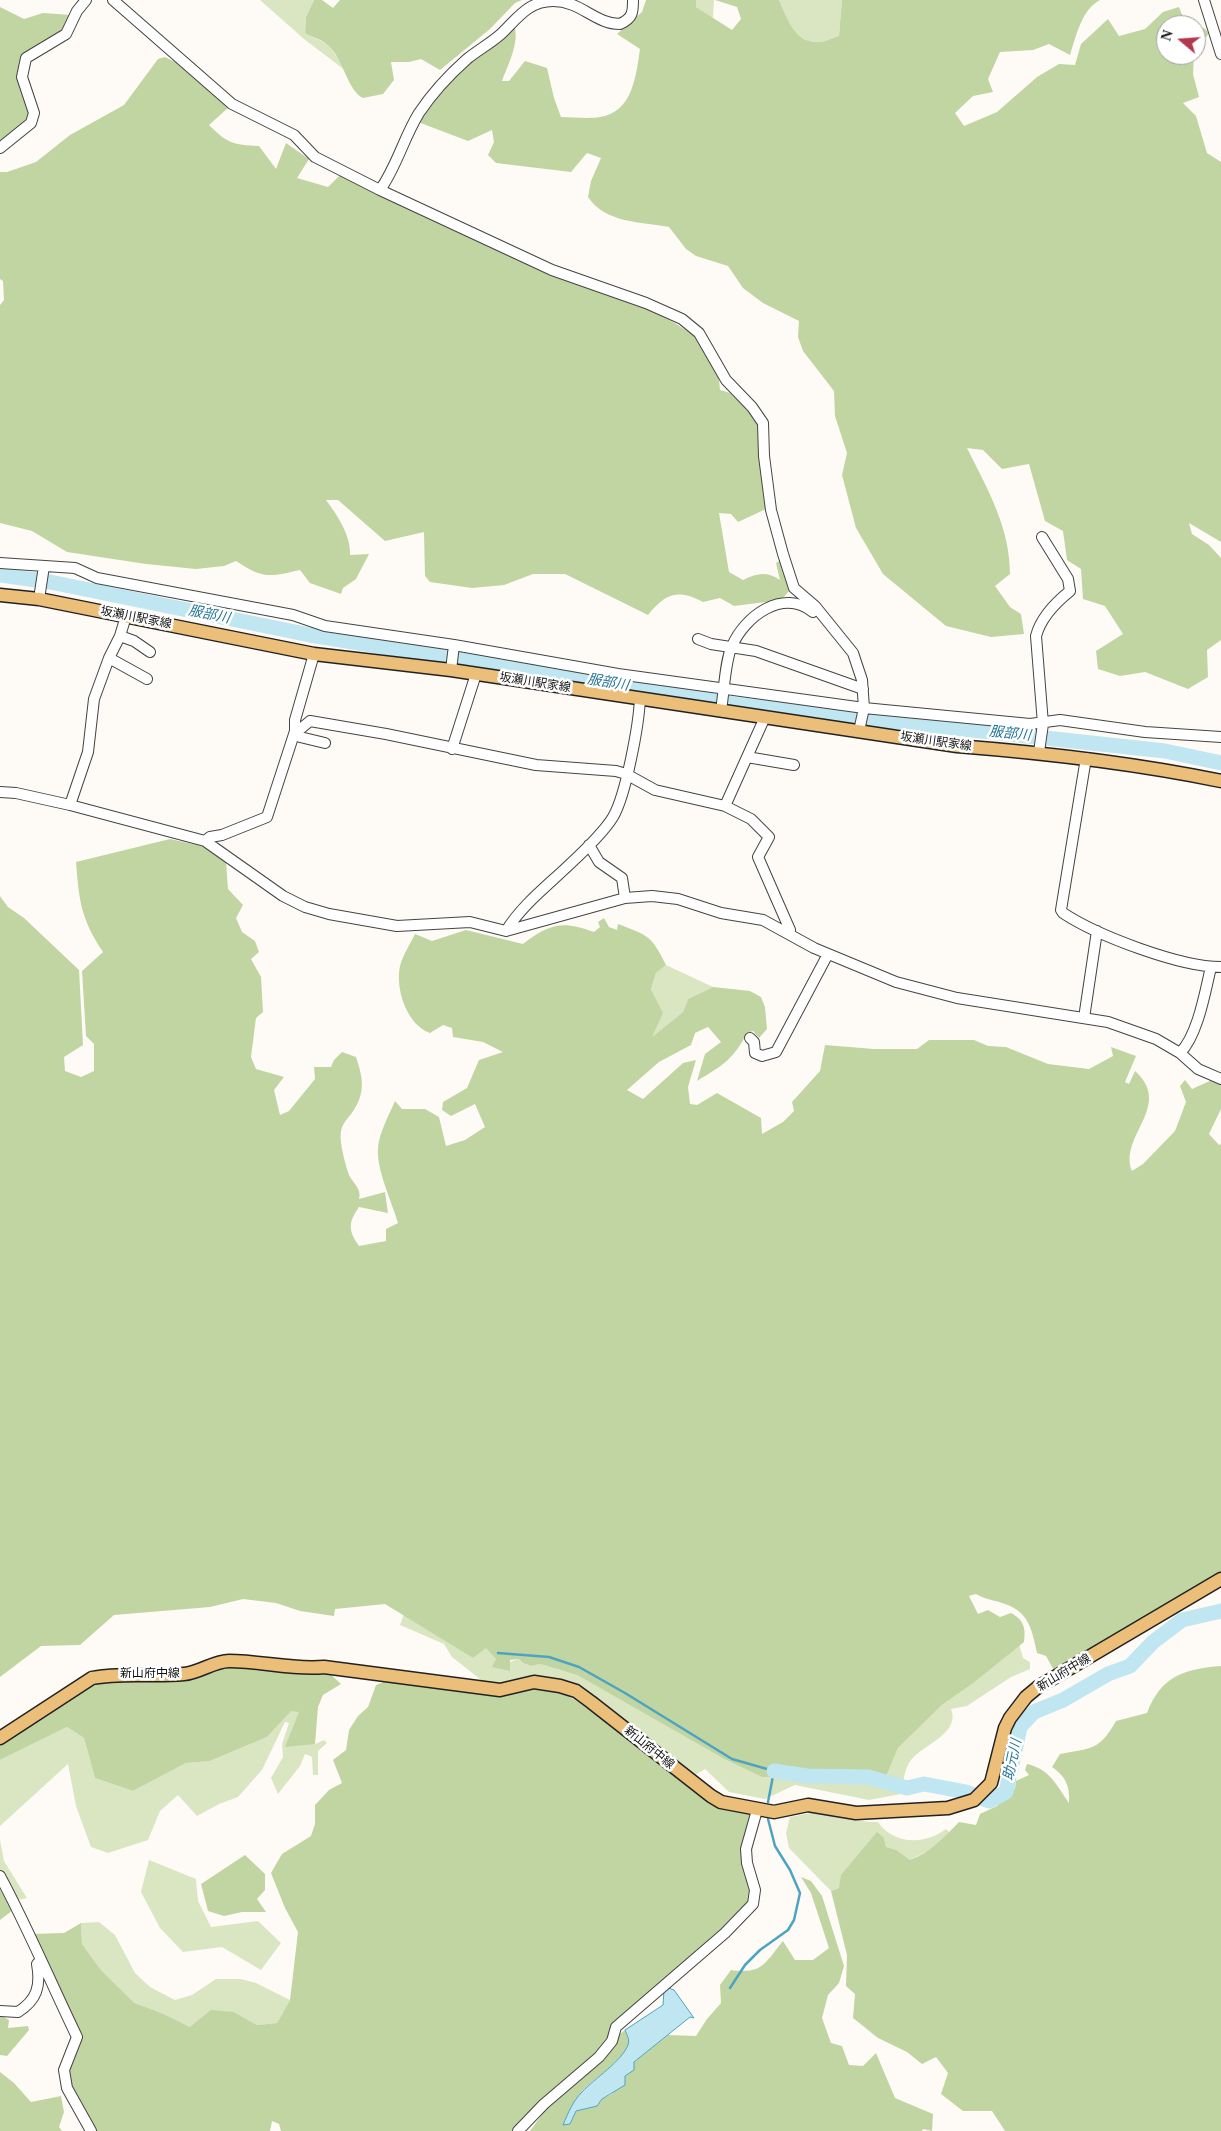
<!DOCTYPE html>
<html>
<head>
<meta charset="utf-8">
<style>
	body { margin:0 }
	#map { position:relative; width:1221px; height:2131px; overflow:hidden; background:#fefbf6; font-family:"Times New Roman",serif }
	canvas { display:block }
	.north { position:absolute; left:1156px; top:15px; width:50px; height:50px; box-sizing:border-box; background:#fff; border:1px solid #a0a0a0; border-radius:50%; rotate:288deg; font-size:14px; font-weight:700; line-height:20px; text-align:center; color:#111 }
	.north::after { content:''; display:block; margin:auto; width:18px; height:22px; background:#b4364f; clip-path:polygon(50% 0,100% 100%,50% 72%,0 100%) }
</style>
</head>
<body>
<div id="map">
<canvas width="1221" height="2131"></canvas>
<div class="north">N</div>
</div>
<script>
const ctx = document.querySelector('canvas').getContext('2d');
ctx.lineJoin = 'round';
function paint(path, color) { ctx.fillStyle = color; ctx.fill(path, 'evenodd'); }
function strokePath(path, color, width, dash) { ctx.strokeStyle = color; ctx.lineWidth = width; ctx.lineCap = dash ? 'butt' : 'round'; ctx.setLineDash(dash || []); ctx.stroke(path); }
function label(font, color, halo, rows, align = 'center') {
  ctx.font = font + ' "Times New Roman","Noto Sans JP",serif'; ctx.lineWidth = 5; ctx.setLineDash([]); ctx.textBaseline = 'middle'; ctx.strokeStyle = halo; ctx.fillStyle = color; for (const [text, x, y, turn = 0] of rows) {
    ctx.save(); ctx.translate(x, y); ctx.rotate((+turn || 0) * Math.PI / 180); ctx.textAlign = isNaN(turn) ? turn : align; if (halo) ctx.strokeText(text, 0, 0); ctx.fillText(text, 0, 0); ctx.restore();
  }
}
paint(new Path2D(`
	M 260,0 L 314,0 L 306,17 L 305,33 L 329,45 L 346,71 L 304,39 Z
	M 696,0 L 714,0 L 713,18 L 696,7 Z
	M 779,0 L 842,0 L 839,36 C 832,38 823,43 816,42 C 794,42 786,17 779,0 Z
	M 666,965 L 713,987 L 688,999 L 683,1012 L 651,1038 L 651,991 L 656,973 Z
	M 404,1614 L 473,1658 L 486,1647 L 496,1659 L 493,1667 L 519,1659 L 523,1663 L 531,1666 L 540,1664 L 577,1675 L 724,1759 L 762,1777 L 826,1779 L 886,1777 L 898,1748 L 942,1705 L 972,1684 L 1019,1644 L 1023,1658 L 1030,1662 L 1030,1669 L 1011,1677 L 967,1706 L 951,1709 C 961,1733 923,1745 911,1760 C 904,1768 903,1785 901,1794 L 869,1800 L 795,1785 L 765,1799 L 729,1792 L 705,1769 L 694,1776 L 575,1684 L 544,1676 L 503,1684 L 481,1683 L 480,1679 L 452,1657 L 444,1644 L 400,1625 Z
	M 291,1710 L 299,1711 L 315,1744 L 324,1740 L 327,1743 L 318,1751 L 318,1775 L 313,1775 L 312,1757 L 305,1754 L 300,1766 L 278,1794 L 271,1778 L 283,1757 L 282,1744 L 289,1723 L 285,1722 L 262,1770 L 238,1797 L 219,1804 L 197,1816 L 178,1795 L 160,1811 L 148,1840 L 108,1853 L 91,1847 L 76,1806 L 68,1764 L 0,1826 L 0,1760 L 67,1727 L 84,1738 L 95,1778 L 133,1791 L 186,1763 L 210,1761 L 267,1737 Z
	M 811,1813 C 834,1815 855,1822 878,1822 C 894,1845 925,1845 946,1829 L 949,1832 L 937,1846 L 910,1860 L 897,1850 L 886,1847 L 884,1838 L 839,1888 L 831,1891 L 789,1848 L 786,1833 L 790,1817 Z
	M 0,1840 L 4,1861 L 27,1898 L 18,1900 L 0,1870 Z
	M 149,1860 L 196,1879 L 198,1901 L 211,1927 L 258,1921 L 281,1943 L 261,1970 L 222,1947 L 183,1952 L 160,1928 L 141,1892 Z
	M 99,1922 L 115,1935 L 135,1973 L 150,1987 L 175,2000 L 192,1995 L 216,1979 L 241,1979 L 256,1983 L 290,2000 L 277,2023 L 257,2025 L 234,2012 L 190,2027 L 164,2014 L 134,2004 L 101,1970 L 82,1944 L 81,1923 Z`), '#dae6c2');
paint(new Path2D(`
	M 314,0 L 322,0 L 333,8 L 340,0 L 522,0 L 515,3 L 490,29 L 440,70 L 421,59 L 409,62 L 391,62 L 394,80 L 383,94 L 363,98 C 348,91 343,59 329,46 C 323,40 312,37 305,33 L 306,17 Z
	M 646,0 L 696,0 L 696,7 L 732,30 L 741,19 L 737,7 L 715,0 L 779,0 C 786,16 794,42 816,42 C 823,43 832,38 839,36 L 842,0 L 1100,0 C 1082,9 1076,36 1070,55 L 1049,44 L 1033,50 L 1000,52 L 988,79 L 993,92 L 973,96 L 955,113 L 964,126 L 997,112 L 1037,77 L 1059,64 L 1075,65 L 1081,44 L 1108,19 L 1119,36 L 1145,29 L 1163,12 L 1179,7 L 1186,25 L 1166,25 L 1166,55 L 1194,55 L 1193,74 L 1199,97 L 1183,103 L 1196,116 L 1207,153 L 1221,162 L 1221,542 L 1189,523 L 1192,534 L 1209,545 L 1221,558 L 1221,640 L 1207,650 L 1208,677 L 1188,689 L 1145,672 L 1120,676 L 1098,669 L 1096,651 L 1123,634 L 1105,606 L 1083,599 L 1081,569 L 1067,560 L 1063,531 L 1045,521 L 1029,464 L 1002,469 L 983,450 L 967,448 C 987,488 1010,527 1010,574 L 995,586 L 1010,607 L 1021,614 L 1024,634 L 991,637 L 946,626 L 883,574 L 856,528 L 842,475 L 847,453 L 835,416 L 834,391 L 803,351 L 798,337 L 799,321 L 763,303 L 743,288 L 728,266 L 696,256 L 686,249 L 669,227 C 641,222 605,223 588,197 L 591,181 L 601,158 L 587,153 L 571,172 L 496,163 L 488,155 L 494,142 L 492,130 L 468,141 L 418,122 L 427,94 L 498,32 L 511,18 C 523,37 509,62 502,81 L 509,81 L 525,61 L 547,68 L 554,98 L 561,117 C 573,117 588,119 600,117 C 633,112 636,75 640,49 L 617,34 L 642,12 Z
	M 0,7 L 24,19 L 43,13 L 71,15 L 62,34 L 26,54 L 29,117 L 26,125 L 0,148 Z
	M 1204,28 L 1209,33 L 1196,51 L 1196,29 Z
	M 165,57 L 179,64 L 228,108 L 209,125 C 227,143 233,145 259,146 L 276,169 L 286,143 L 309,159 L 297,178 L 328,187 L 340,175 L 649,310 C 685,327 718,345 720,390 L 730,393 L 758,421 L 766,509 L 738,522 L 731,514 L 719,513 L 729,572 L 743,580 C 757,573 767,571 780,580 L 776,563 L 782,559 L 790,590 L 781,600 L 734,606 L 720,598 L 703,602 C 678,589 666,593 648,615 L 565,574 L 533,574 L 504,585 L 472,588 L 430,582 L 425,576 L 424,532 L 385,541 L 338,500 L 326,500 C 337,515 351,535 350,555 L 369,554 L 356,579 L 343,588 L 341,594 L 310,583 L 300,570 C 269,577 263,579 236,561 L 224,566 L 196,569 L 146,564 L 67,552 L 32,531 L 0,523 L 0,305 L 4,300 L 3,281 L 0,279 L 0,172 L 7,172 L 36,162 L 70,135 L 124,105 L 158,59 Z
	M 170,839 L 202,846 L 226,862 L 228,889 L 243,905 L 236,918 L 242,932 L 255,941 L 259,952 L 251,959 L 261,977 L 263,1012 L 256,1018 L 251,1057 L 256,1069 L 284,1077 L 274,1090 L 280,1115 L 289,1111 L 315,1079 L 314,1067 L 331,1067 L 334,1060 L 342,1052 L 356,1057 C 362,1075 366,1090 355,1108 C 348,1121 339,1122 341,1142 C 342,1152 346,1166 349,1175 C 353,1183 362,1189 359,1199 L 385,1192 L 388,1213 L 359,1207 C 348,1223 348,1230 359,1246 L 386,1241 L 386,1229 L 398,1223 C 392,1202 376,1169 378,1148 C 379,1133 389,1115 395,1101 L 402,1109 L 425,1109 L 439,1117 L 446,1146 L 465,1140 L 485,1127 L 475,1104 L 451,1116 L 442,1110 L 443,1102 L 467,1088 L 479,1060 L 503,1052 L 483,1042 L 453,1037 L 452,1028 L 443,1025 L 430,1033 C 407,1025 395,989 400,966 C 403,955 410,944 415,934 L 432,941 L 466,930 L 523,944 C 549,924 562,920 594,932 L 600,927 L 598,922 L 604,918 L 609,927 L 617,930 L 618,924 C 649,936 651,935 666,965 L 656,973 L 651,990 L 663,1013 L 652,1037 L 683,1012 L 688,999 L 713,987 L 750,991 L 761,997 L 765,1007 L 767,1029 L 759,1038 L 753,1031 L 747,1033 C 733,1060 723,1065 697,1081 L 705,1054 L 721,1042 L 708,1027 L 695,1033 L 691,1045 L 659,1062 L 627,1090 L 643,1099 L 683,1063 L 696,1060 L 688,1087 L 690,1104 L 697,1105 L 717,1093 L 761,1118 L 762,1134 L 783,1122 L 794,1111 L 792,1102 L 820,1071 L 825,1045 L 874,1049 L 917,1049 L 929,1040 L 974,1040 L 988,1046 L 1006,1047 L 1048,1064 L 1089,1069 L 1113,1056 L 1111,1047 L 1136,1056 L 1125,1082 L 1129,1084 L 1135,1071 C 1174,1106 1118,1136 1132,1171 L 1143,1164 L 1175,1131 L 1186,1102 L 1180,1086 L 1185,1080 L 1192,1089 L 1212,1080 L 1221,1085 L 1221,1109 L 1209,1134 L 1219,1145 L 1221,1144 L 1221,1575 L 1056,1674 L 1046,1656 L 1037,1653 C 1032,1630 1029,1612 1005,1604 C 995,1600 986,1600 976,1594 L 969,1596 L 978,1614 L 988,1610 L 1000,1617 L 1011,1613 C 1024,1620 1026,1628 1024,1642 L 972,1684 L 942,1705 L 898,1748 L 886,1777 L 846,1780 L 762,1777 L 724,1759 L 577,1675 L 540,1664 L 531,1666 L 523,1663 L 519,1659 L 510,1660 L 510,1671 L 492,1667 L 496,1659 L 486,1648 L 473,1658 L 385,1604 L 335,1609 L 334,1616 L 300,1611 L 276,1603 L 243,1599 L 210,1607 L 114,1615 L 80,1645 L 41,1646 L 0,1677 L 0,896 L 8,907 L 24,918 L 79,970 L 83,1045 L 64,1057 L 65,1071 L 81,1077 L 94,1071 L 94,1044 L 86,1036 L 82,971 L 103,952 C 81,919 79,901 76,862 Z
	M 237,1666 L 327,1671 L 341,1684 L 323,1695 L 318,1707 L 315,1744 L 285,1747 L 299,1712 L 291,1711 L 267,1737 L 210,1761 L 186,1763 L 133,1791 L 95,1778 L 84,1738 L 67,1727 L 0,1760 L 0,1740 L 87,1685 Z
	M 1221,1666 L 1221,2131 L 1005,2131 L 992,2111 L 963,2111 L 941,2094 L 948,2073 L 936,2057 L 922,2064 L 907,2052 L 878,2038 L 853,2018 L 855,1994 L 846,1986 L 847,1955 L 831,1891 L 839,1888 L 841,1875 L 877,1832 L 884,1838 L 886,1847 L 897,1850 L 910,1860 C 931,1852 943,1838 959,1822 L 976,1825 L 980,1814 L 997,1806 L 1015,1788 L 1016,1781 L 1029,1775 L 1025,1770 L 1027,1764 C 1050,1769 1057,1786 1069,1803 C 1070,1786 1066,1777 1052,1767 L 1060,1754 C 1091,1748 1099,1751 1116,1721 L 1147,1713 C 1161,1676 1184,1669 1221,1666 Z
	M 393,1678 L 502,1692 L 534,1685 L 554,1688 L 587,1707 L 693,1788 L 752,1816 L 744,1847 L 752,1889 L 751,1901 L 693,1959 L 616,2025 L 598,2051 L 541,2100 L 526,2115 L 514,2131 L 281,2131 L 279,2124 L 272,2121 L 270,2131 L 93,2131 L 70,2086 L 65,2073 L 79,2036 L 31,1934 L 64,1933 L 81,1923 L 82,1944 L 101,1970 L 134,2003 L 164,2014 L 190,2027 L 211,2010 L 234,2012 L 257,2025 L 277,2023 L 290,2000 L 298,1932 L 285,1908 L 271,1873 L 282,1854 L 311,1836 L 315,1824 L 315,1805 L 329,1790 L 342,1783 L 333,1760 L 346,1750 L 349,1730 L 358,1716 L 368,1707 L 376,1685 Z
	M 245,1855 L 265,1874 L 265,1890 L 257,1899 L 266,1912 L 242,1912 L 224,1916 L 208,1911 L 201,1884 Z
	M 801,1877 L 811,1881 L 822,1896 L 844,1966 L 839,1983 L 828,1995 L 822,2018 L 831,2043 L 842,2046 L 849,2065 L 863,2066 L 876,2053 L 895,2098 L 933,2114 L 932,2131 L 923,2129 L 922,2131 L 530,2131 L 546,2109 L 592,2070 L 616,2037 L 625,2030 C 627,2035 630,2040 628,2045 C 623,2060 594,2079 582,2091 C 574,2101 568,2113 563,2125 L 570,2124 L 576,2111 L 597,2106 L 602,2099 L 612,2094 L 634,2062 L 668,2035 L 696,2036 L 707,2019 L 721,2003 L 720,1985 L 731,1970 C 763,1974 764,1964 783,1941 L 795,1960 L 813,1960 L 829,1948 L 811,1893 Z
	M 0,1889 L 13,1910 L 0,1920 Z
	M 0,2015 L 9,2020 L 8,2028 L 28,2026 L 29,2030 L 7,2056 L 0,2055 Z
	M 0,2072 L 14,2083 L 31,2102 L 61,2096 L 64,2112 L 59,2127 L 62,2131 L 0,2131 Z`), '#c1d5a2');
const water = new Path2D(`
	M 669,1988 L 674,1990 L 694,2018 L 690,2017 L 634,2062 L 634,2070 L 625,2076 L 625,2085 L 602,2099 L 597,2106 L 576,2111 L 570,2124 L 563,2125 C 568,2113 573,2101 582,2092 C 594,2079 622,2061 628,2045 C 630,2040 627,2035 625,2030 L 663,2005 L 664,1990 Z`);
paint(water, '#bfe6f1');
strokePath(water, '#4da4c0', 1);
strokePath(new Path2D(`
	M 498,1653 L 549,1657 L 579,1667 L 625,1693 L 732,1759 L 774,1771 L 768,1802
	M 730,1988 L 745,1965 L 760,1950 L 788,1930 L 794,1920 L 800,1893 L 790,1870 L 775,1846 L 768,1819`), '#4da4c0', 2.5);
strokePath(new Path2D(`
	M 0,575 L 50,582 L 310,635 L 733,704 L 1165,751 L 1221,763
	M 774,1771 L 807,1776 L 868,1777 L 907,1788 L 924,1784 L 966,1792 L 989,1801 L 1006,1792 L 1020,1727 L 1034,1712 L 1063,1700 L 1108,1674 L 1130,1666 L 1153,1642 L 1182,1620 L 1221,1611`), '#bfe6f1', 15);
const minor = new Path2D(`
	M 113,0 L 232,104 L 294,135 L 315,157 L 380,190 L 552,270 L 646,303 L 682,319 L 699,333 L 726,380 L 752,407 L 763,423 L 764,456 L 771,510 L 783,554 L 794,588 L 815,606 L 853,653 L 862,680 L 864,708 L 859,731
	M 1204,0 L 1221,54
	M 0,148 L 31,123 L 34,113 L 22,77 L 26,58 L 66,34 L 77,11 L 86,0
	M 380,190 C 397,166 404,137 419,113 C 433,92 449,75 467,59 C 478,50 491,43 501,34 C 517,19 528,1 553,1 C 581,1 595,24 620,24 C 633,18 633,12 633,0
	M 0,563 L 75,568 L 97,578 L 293,615 L 325,626 L 454,645 L 618,674 L 864,708 L 1030,724 L 1060,720 L 1145,732 L 1221,737
	M 39,599 L 44,566
	M 120,636 L 134,641 L 150,652
	M 698,639 L 711,644 L 756,651 L 863,689
	M 109,658 L 147,679
	M 451,670 L 454,645
	M 721,710 C 724,693 725,660 732,646 C 745,616 783,588 813,612
	M 295,731 L 298,731 L 310,721 L 386,734 L 536,765 L 616,771 L 626,774 L 655,790 L 725,806 L 751,819 L 769,837 L 758,857 L 790,930 L 788,933
	M 295,731 L 300,737 L 325,743
	M 452,749 L 476,674
	M 1039,752 L 1043,724 L 1036,636 C 1041,617 1055,603 1070,591 L 1068,579 L 1042,537
	M 747,757 L 794,765
	M 1086,758 L 1061,910 L 1063,913 C 1098,936 1180,967 1221,967
	M 0,792 L 16,793 L 70,805 L 205,841 L 283,896 L 305,907 L 329,914 L 397,926 L 470,922 L 506,931 L 625,898 L 652,896 L 678,899 L 721,913 L 763,920 L 814,948 L 896,982 L 957,998 L 1108,1022 L 1156,1039 L 1180,1053 L 1198,1069 L 1221,1079
	M 70,805 L 88,752 L 94,699 L 109,658 L 120,636 L 126,616
	M 725,806 L 765,717
	M 205,841 L 210,837 L 222,835 L 267,817 L 295,731 L 295,720 L 314,654
	M 589,845 L 599,862 L 622,878 L 625,898
	M 506,931 C 522,905 547,886 569,865 C 583,852 604,832 613,817 C 626,795 639,724 640,698
	M 1084,1018 L 1097,931
	M 750,1038 L 754,1042 L 755,1053 L 762,1056 L 776,1052 L 828,954
	M 1180,1053 C 1198,1035 1205,992 1211,967
	M 0,1876 C 28,1928 51,1983 77,2037 L 64,2070 L 67,2088 L 91,2131
	M 0,2011 L 18,2012 C 37,2000 41,1986 37,1964 L 40,1961
	M 518,2131 L 544,2104 L 599,2057 L 612,2041 L 616,2027 L 725,1933 L 753,1904 L 755,1890 L 747,1863 L 746,1849 L 757,1810`);
const major = new Path2D(`
	M 0,595 L 39,599 L 314,654 L 451,670 L 957,746 C 1046,753 1134,763 1221,781
	M 0,1738 L 92,1678 C 122,1672 153,1677 184,1674 C 199,1673 214,1661 229,1661 C 261,1661 292,1670 324,1667 L 500,1690 L 534,1682 L 560,1686 L 576,1691 L 591,1702 L 711,1796 L 721,1802 L 774,1812 L 808,1805 L 856,1813 L 948,1808 L 974,1800 L 991,1783 L 1005,1728 L 1010,1718 L 1026,1697 L 1038,1687 L 1221,1579`);
strokePath(minor, '#444', 12);
strokePath(major, '#222', 15);
strokePath(minor, '#fff', 10);
strokePath(major, '#ebbe79', 12);
label('12px', '#111', '#fff', [
	["坂瀬川駅家線",136,618,11],
	["坂瀬川駅家線",535,683,9],
	["坂瀬川駅家線",936,742,8],
	["新山府中線",1064,1673,-31],
	["新山府中線",150,1674],
	["新山府中線",649,1748,39]
]);
label('italic 14px', '#257797', '#fff', [
	["服部川",209,615,11],
	["服部川",608,683,9],
	["服部川",1010,734,6],
	["助元川",1013,1760,-78]
]);
</script>
</body>
</html>
